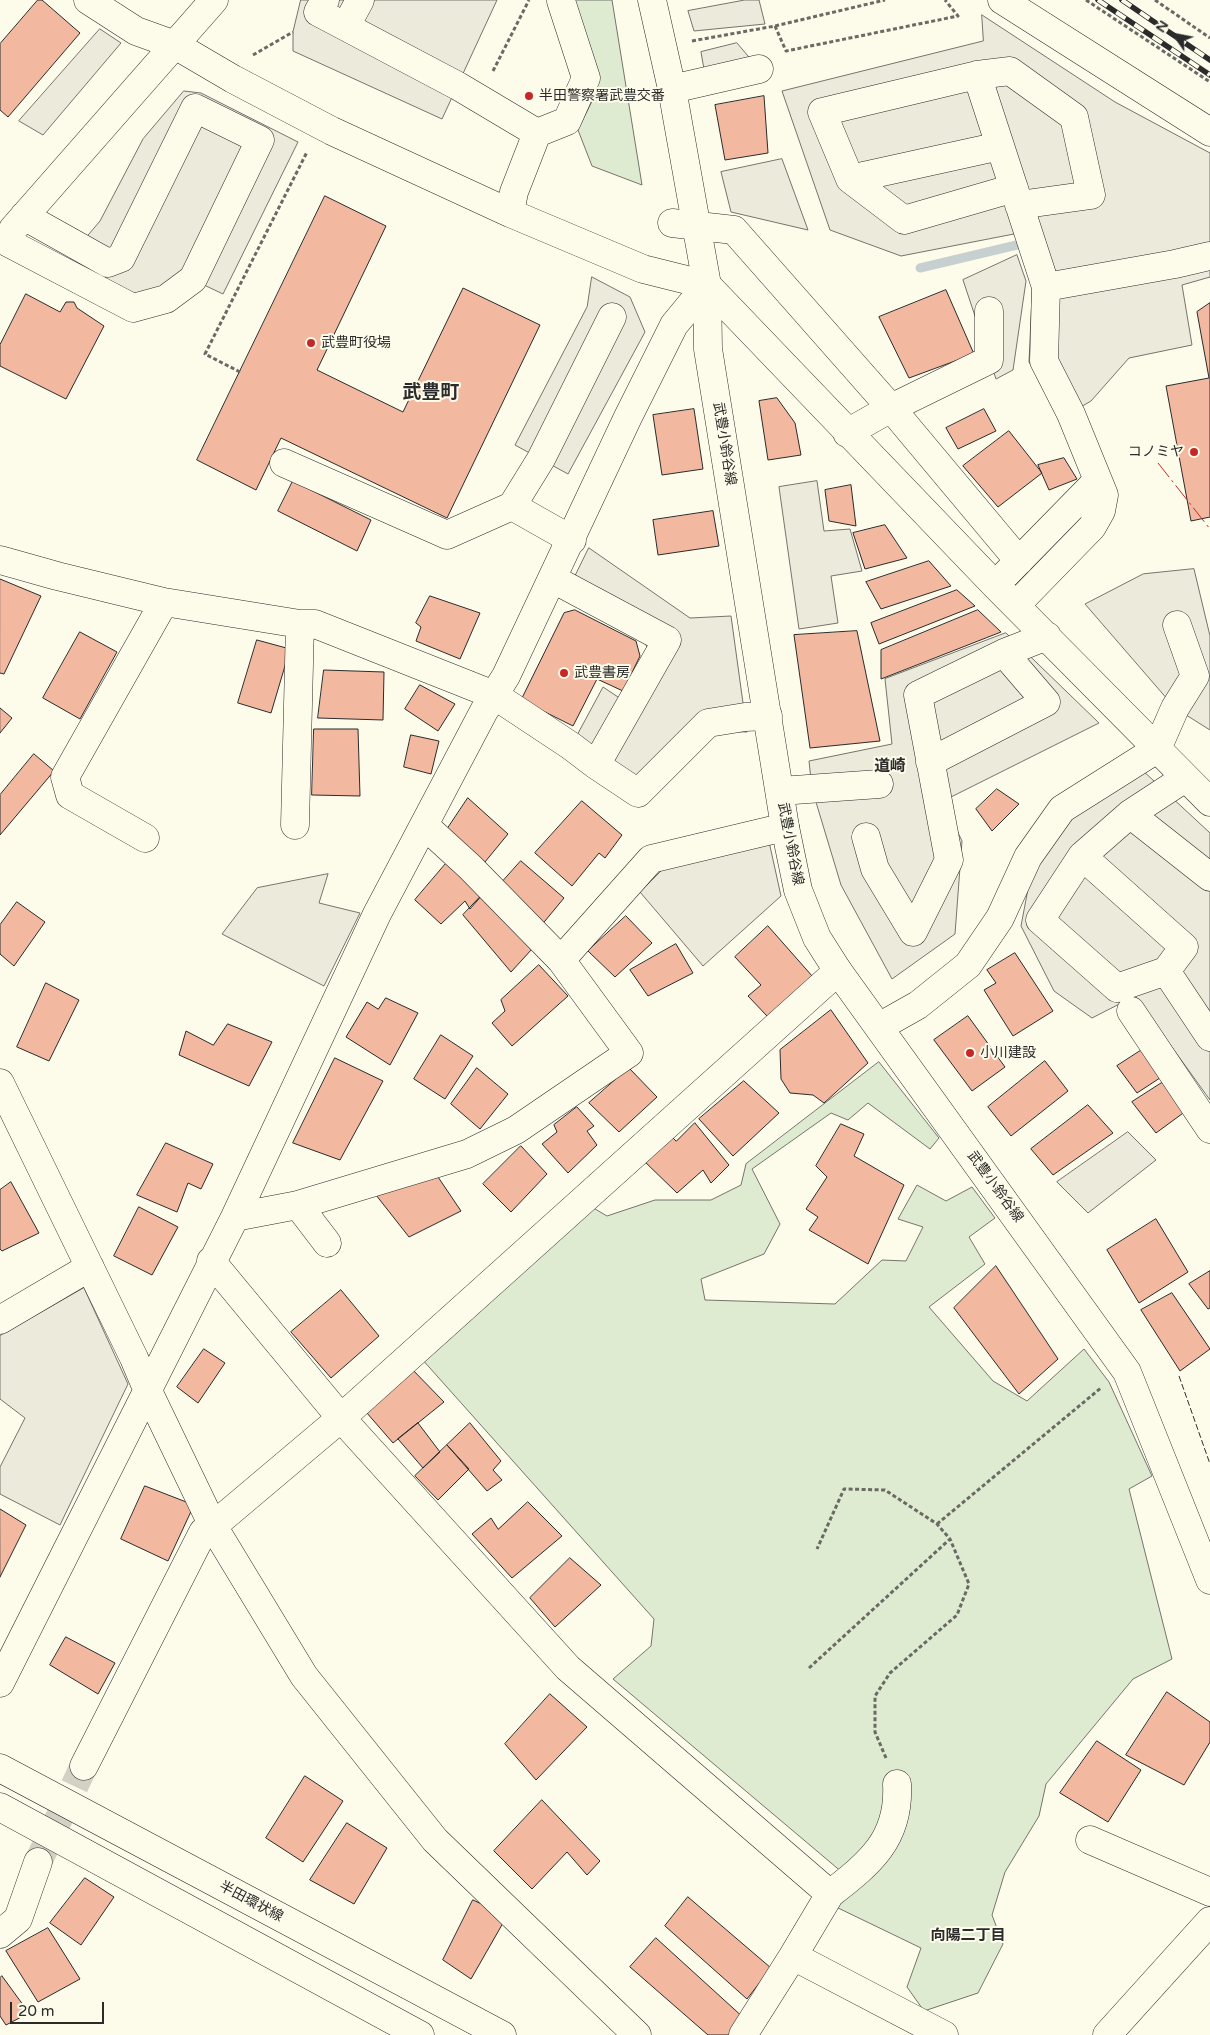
<!DOCTYPE html>
<html>
<head>
<meta charset="utf-8">
<style>
	body { margin:0 }
	#map { position:relative; width:1210px; height:2035px; overflow:hidden; background:#fdfbea; font-family:"Varela Round",sans-serif }
	canvas { display:block }
	.north { position:absolute; left:1150px; top:10px; width:50px; height:50px; -webkit-text-stroke:4px #fdfbea; paint-order:stroke; rotate:303deg; font-size:14px; font-weight:700; line-height:20px; text-align:center; color:#2b2b2b }
	.north::after { content:''; display:block; margin:auto; width:18px; height:22px; background:#2b2b2b; clip-path:polygon(50% 0,100% 100%,50% 72%,0 100%) }
	.scale { position:absolute; left:10px; top:2002px; width:94px; height:22px; box-sizing:border-box; border:2px solid #2b2b2b; border-top:0; padding-left:6px; font-size:15px; line-height:18px; white-space:nowrap; color:#2b2b2b; -webkit-text-stroke:4px #fdfbea; paint-order:stroke }
</style>
</head>
<body>
<div id="map">
<canvas width="1210" height="2035"></canvas>
<div class="north">N</div>
<div class="scale">20 m</div>
</div>
<script>
const ctx = document.querySelector('canvas').getContext('2d');
ctx.lineJoin = 'round';
function paint(path, color) { ctx.fillStyle = color; ctx.fill(path, 'evenodd'); }
function strokePath(path, color, width, dash) { ctx.strokeStyle = color; ctx.lineWidth = width; ctx.lineCap = dash ? 'butt' : 'round'; ctx.setLineDash(dash || []); ctx.stroke(path); }
function label(font, color, halo, rows, align = 'center') {
  ctx.font = font + ' "Varela Round","Noto Sans JP",sans-serif'; ctx.lineWidth = 4; ctx.setLineDash([]); ctx.textBaseline = 'middle'; ctx.strokeStyle = halo; ctx.fillStyle = color; for (const [text, x, y, turn = 0] of rows) {
    ctx.save(); ctx.translate(x, y); ctx.rotate((+turn || 0) * Math.PI / 180); ctx.textAlign = isNaN(turn) ? turn : align; if (halo) ctx.strokeText(text, 0, 0); ctx.fillText(text, 0, 0); ctx.restore();
  }
}
const green = new Path2D(`
	M 572,0 L 612,0 L 642,185 L 592,166 L 578,130 L 597,91 Z
	M 879,1062 L 939,1138 L 930,1149 L 868,1103 L 848,1120 L 831,1113 L 752,1169 L 780,1224 L 764,1254 L 701,1279 L 705,1300 L 835,1304 L 882,1260 L 906,1261 L 923,1227 L 898,1219 L 917,1185 L 946,1201 L 972,1187 L 995,1218 L 969,1237 L 985,1264 L 929,1307 L 993,1381 L 1027,1401 L 1084,1349 L 1109,1382 L 1152,1476 L 1129,1489 L 1172,1659 L 1133,1679 L 1046,1784 L 1039,1816 L 1005,1872 L 992,1915 L 1003,1944 L 978,1993 L 924,2011 L 907,1987 L 921,1948 L 834,1906 L 843,1873 L 613,1679 L 651,1646 L 654,1619 L 421,1358 L 590,1206 L 607,1216 L 655,1200 L 711,1200 L 741,1185 L 746,1164 Z`);
paint(green, '#deebd1');
strokePath(green, '#74746e', 1);
const parking = new Path2D(`
	M 301,0 L 497,0 L 442,119 L 293,51 L 293,32 Z
	M 745,0 L 759,0 L 765,24 L 694,31 L 688,11 Z
	M 982,15 L 1115,102 L 1210,153 L 1210,277 L 1182,285 L 1192,345 L 1129,358 L 1091,401 L 1060,419 L 1029,362 L 1033,273 L 1019,233 L 901,256 L 830,230 L 782,91 L 983,41 Z
	M 100,29 L 121,43 L 43,135 L 19,121 Z
	M 737,43 L 759,69 L 706,81 L 701,52 Z
	M 184,91 L 201,93 L 298,142 L 223,294 L 202,284 L 170,306 L 63,272 L 78,247 L 100,221 L 143,139 Z
	M 782,159 L 808,230 L 731,212 L 721,172 Z
	M 1017,255 L 1026,281 L 1013,370 L 996,379 L 963,280 Z
	M 592,277 L 630,297 L 645,332 L 568,474 L 515,445 L 587,307 Z
	M 817,481 L 824,531 L 850,529 L 862,571 L 831,576 L 838,623 L 799,629 L 779,487 Z
	M 589,548 L 690,618 L 731,616 L 747,732 L 707,731 L 642,806 L 569,750 L 603,687 L 621,699 L 649,651 L 639,632 L 565,597 Z
	M 1194,569 L 1210,636 L 1210,730 L 1175,708 L 1085,604 L 1143,574 Z
	M 1006,633 L 1099,723 L 943,801 L 962,841 L 955,934 L 892,979 L 841,885 L 812,789 L 809,761 L 892,744 L 885,679 Z
	M 1140,768 L 1210,833 L 1210,1100 L 1135,996 L 1092,1018 L 1054,991 L 1021,926 L 1031,873 L 1066,815 Z
	M 768,837 L 781,896 L 703,966 L 640,892 L 670,862 Z
	M 328,874 L 319,903 L 360,913 L 324,986 L 222,934 L 257,888 Z
	M 1128,1132 L 1156,1160 L 1088,1213 L 1057,1182 Z
	M 84,1288 L 128,1384 L 60,1525 L 0,1494 L 0,1467 L 25,1418 L 0,1399 L 0,1336 Z`);
paint(parking, '#eceadb');
strokePath(parking, '#74746e', 1);
strokePath(new Path2D(`
	M 920,268 L 1021,244`), '#c7d0d0', 9);
const building = new Path2D(`
	M 38,0 L 42,0 L 80,33 L 8,117 L 0,110 L 0,44 Z
	M 764,96 L 768,153 L 725,160 L 715,105 Z
	M 325,196 L 386,226 L 317,370 L 403,412 L 463,288 L 540,325 L 447,518 L 281,438 L 256,490 L 197,460 Z
	M 946,290 L 974,354 L 909,378 L 879,317 Z
	M 26,294 L 60,312 L 66,302 L 74,302 L 77,308 L 104,326 L 66,399 L 0,366 L 0,345 Z
	M 1210,303 L 1210,517 L 1191,521 L 1166,386 L 1209,378 L 1197,312 Z
	M 777,398 L 795,423 L 801,455 L 768,460 L 759,401 Z
	M 694,409 L 703,469 L 662,475 L 653,415 Z
	M 984,409 L 996,431 L 958,449 L 946,428 Z
	M 1009,431 L 1042,473 L 998,507 L 963,466 Z
	M 1064,458 L 1077,479 L 1049,490 L 1038,465 Z
	M 293,481 L 371,520 L 357,551 L 278,511 Z
	M 851,485 L 856,526 L 829,521 L 825,490 Z
	M 713,511 L 719,546 L 658,555 L 653,520 Z
	M 885,525 L 907,558 L 865,569 L 853,533 Z
	M 929,561 L 951,586 L 881,609 L 866,582 Z
	M 0,579 L 41,596 L 4,674 L 0,673 Z
	M 957,590 L 975,606 L 879,644 L 871,623 Z
	M 430,596 L 480,613 L 460,659 L 416,641 L 421,627 L 416,623 Z
	M 575,610 L 636,641 L 640,656 L 623,691 L 597,679 L 573,726 L 521,700 L 564,613 Z
	M 978,610 L 1001,632 L 881,679 L 881,650 Z
	M 857,631 L 880,741 L 810,748 L 794,635 Z
	M 80,632 L 117,652 L 80,719 L 43,698 Z
	M 257,640 L 290,649 L 271,713 L 238,703 Z
	M 324,670 L 384,672 L 383,720 L 318,718 Z
	M 420,685 L 455,704 L 438,731 L 405,709 Z
	M 0,708 L 12,718 L 0,733 Z
	M 314,729 L 358,729 L 360,796 L 312,795 Z
	M 411,735 L 439,741 L 431,774 L 404,767 Z
	M 34,754 L 54,771 L 0,835 L 0,795 Z
	M 997,789 L 1019,804 L 992,831 L 976,809 Z
	M 468,798 L 508,834 L 480,868 L 446,831 Z
	M 582,801 L 622,835 L 605,858 L 599,853 L 572,886 L 535,853 Z
	M 449,860 L 484,893 L 470,909 L 465,901 L 441,924 L 415,900 Z
	M 521,861 L 564,898 L 540,927 L 496,889 Z
	M 484,893 L 532,949 L 511,972 L 463,915 Z
	M 17,902 L 45,922 L 14,966 L 0,954 L 0,925 Z
	M 626,916 L 652,943 L 615,977 L 588,951 Z
	M 768,926 L 813,977 L 768,1017 L 748,996 L 761,985 L 735,957 Z
	M 676,944 L 693,973 L 648,996 L 630,970 Z
	M 1015,953 L 1053,1011 L 1013,1036 L 984,990 L 996,983 L 987,970 Z
	M 539,965 L 568,996 L 512,1046 L 492,1023 L 505,1011 L 501,1000 Z
	M 46,983 L 79,1000 L 49,1061 L 17,1047 Z
	M 386,998 L 418,1013 L 390,1065 L 346,1037 L 367,1002 L 378,1009 Z
	M 831,1010 L 868,1063 L 824,1103 L 813,1095 L 790,1093 L 781,1079 L 780,1050 Z
	M 968,1016 L 1005,1067 L 972,1091 L 934,1040 Z
	M 228,1024 L 272,1042 L 249,1086 L 179,1055 L 186,1031 L 213,1045 Z
	M 441,1035 L 473,1056 L 445,1099 L 414,1079 Z
	M 1148,1046 L 1166,1074 L 1137,1093 L 1117,1066 Z
	M 335,1058 L 383,1081 L 340,1160 L 293,1143 Z
	M 1045,1061 L 1068,1091 L 1011,1136 L 988,1107 Z
	M 477,1068 L 508,1094 L 480,1129 L 451,1104 Z
	M 629,1068 L 657,1097 L 619,1132 L 589,1103 Z
	M 1168,1079 L 1190,1108 L 1156,1133 L 1132,1102 Z
	M 744,1081 L 779,1113 L 733,1156 L 699,1119 Z
	M 1088,1105 L 1113,1133 L 1053,1175 L 1031,1149 Z
	M 577,1107 L 594,1126 L 587,1131 L 597,1145 L 568,1173 L 542,1144 L 557,1132 L 554,1125 Z
	M 695,1123 L 729,1165 L 711,1183 L 703,1170 L 677,1193 L 642,1159 L 668,1133 L 676,1141 Z
	M 841,1124 L 864,1134 L 854,1156 L 904,1185 L 868,1264 L 809,1230 L 818,1217 L 806,1209 L 827,1177 L 816,1166 Z
	M 166,1143 L 213,1164 L 201,1189 L 188,1183 L 177,1212 L 137,1195 Z
	M 521,1146 L 547,1174 L 511,1212 L 483,1184 Z
	M 436,1174 L 461,1211 L 409,1237 L 376,1195 Z
	M 11,1182 L 39,1233 L 2,1251 L 0,1249 L 0,1190 Z
	M 139,1207 L 178,1227 L 152,1275 L 114,1256 Z
	M 1156,1219 L 1188,1272 L 1139,1303 L 1107,1250 Z
	M 996,1266 L 1058,1359 L 1019,1394 L 954,1308 Z
	M 1210,1271 L 1210,1308 L 1208,1309 L 1189,1284 Z
	M 341,1290 L 379,1336 L 331,1378 L 291,1332 Z
	M 1172,1293 L 1210,1349 L 1180,1371 L 1141,1310 Z
	M 204,1349 L 225,1363 L 198,1403 L 177,1387 Z
	M 408,1365 L 444,1402 L 393,1443 L 360,1405 Z
	M 418,1423 L 440,1452 L 423,1468 L 398,1439 Z
	M 470,1423 L 501,1461 L 493,1470 L 502,1480 L 487,1491 L 447,1445 Z
	M 447,1445 L 469,1469 L 438,1500 L 415,1476 Z
	M 145,1486 L 194,1505 L 168,1561 L 121,1539 Z
	M 528,1502 L 562,1536 L 512,1578 L 472,1534 L 491,1518 L 498,1529 Z
	M 0,1509 L 26,1525 L 0,1577 Z
	M 570,1558 L 601,1585 L 555,1627 L 530,1598 Z
	M 66,1637 L 115,1663 L 98,1694 L 50,1665 Z
	M 1167,1692 L 1210,1722 L 1210,1742 L 1184,1785 L 1126,1755 Z
	M 550,1694 L 587,1727 L 536,1780 L 505,1744 Z
	M 1097,1741 L 1141,1770 L 1108,1822 L 1060,1793 Z
	M 305,1776 L 343,1801 L 303,1862 L 266,1838 Z
	M 542,1800 L 600,1861 L 587,1875 L 567,1852 L 532,1889 L 494,1851 Z
	M 347,1823 L 387,1848 L 354,1904 L 310,1880 Z
	M 85,1878 L 114,1897 L 81,1945 L 50,1923 Z
	M 688,1897 L 771,1968 L 747,1999 L 665,1926 Z
	M 473,1900 L 507,1916 L 471,1979 L 443,1960 Z
	M 48,1928 L 80,1979 L 38,2002 L 6,1951 Z
	M 656,1938 L 745,2019 L 730,2035 L 708,2035 L 630,1967 Z
	M 2,1976 L 29,2013 L 6,2025 L 0,2016 L 0,1978 Z`);
paint(building, '#f2b8a0');
strokePath(building, '#2b2b2b', 1);
strokePath(new Path2D(`
	M 38,1862 L 84,1766`), '#d3d1c4', 28, [28, 14]);
const minor = new Path2D(`
	M 88,0 L 136,31 L 175,45 L 233,79 L 332,131 L 510,213 L 643,269 L 707,285 L 995,585 L 1210,802
	M 325,0 L 318,12 L 458,86 L 537,133 L 514,192 L 510,213
	M 1002,0 L 1210,132
	M 346,26 L 360,0
	M 977,75 L 1010,71 L 1074,117 L 1091,195 L 1019,205
	M 672,89 L 759,69
	M 537,133 L 567,121 L 586,78 L 561,1
	M 850,179 L 1000,146
	M 1014,188 L 904,220 L 850,179 L 822,112 L 977,75 L 1046,287
	M 672,223 L 734,230 L 891,408 L 1019,561
	M 13,229 L 214,0
	M 3,240 L 133,308 L 166,299 L 193,279 L 260,140 L 195,108 L 121,258 L 108,263 L 24,216
	M 847,433 L 891,408 L 989,360 L 989,311
	M 284,463 L 447,535 L 512,506 L 572,540
	M 512,506 L 541,459 L 612,317
	M 0,560 L 57,576 L 164,602 L 300,624 L 315,624 L 494,695 L 571,746 L 596,765 L 667,640 L 553,579
	M 1006,574 L 1098,480
	M 1016,605 L 1092,527 L 1101,511 L 1104,495 L 1071,414 L 1044,361 L 1046,287 L 1175,264 L 1210,256
	M 930,762 L 1046,702 L 1004,653
	M 596,765 L 638,793 L 708,723 L 745,717 L 768,716
	M 1185,778 L 1130,814 L 1082,856 L 1184,947 L 1166,971 L 1210,1037
	M 780,791 L 879,784
	M 1130,814 L 1210,877
	M 295,825 L 300,624
	M 866,837 L 875,869 L 913,932 L 949,860 L 918,695 L 1004,653 L 1047,636
	M 145,838 L 70,795 L 65,777 L 164,602
	M 1082,856 L 1040,920 L 1117,988 L 1166,971
	M 561,960 L 651,859 L 785,827
	M 1131,1011 L 1210,1129
	M 879,1027 L 918,1005 L 968,965 L 1000,918 L 1028,857 L 1062,809 L 1157,749 L 1175,708 L 1195,676 L 1177,625
	M 0,1083 L 134,1358 L 148,1391 L 213,1526 L 341,1418 L 838,971
	M 298,1205 L 327,1243
	M 235,1217 L 298,1205 L 467,1154 L 516,1130 L 629,1053 L 561,960 L 470,867 L 424,825
	M 211,1261 L 341,1418 L 568,1668 L 830,1894 L 793,1956
	M 0,1320 L 90,1267
	M 0,1683 L 235,1217 L 377,914 L 484,711 L 506,676 L 628,417 L 674,325 L 707,285
	M 84,1766 L 203,1532 L 213,1526 L 304,1676 L 435,1840 L 637,2035
	M 1090,1840 L 1210,1892
	M 830,1894 C 870,1863 900,1839 897,1784
	M 0,1934 L 18,1919 L 38,1862
	M 743,2035 L 793,1956 L 944,2035
	M 1107,2035 L 1210,1921`);
const major = new Path2D(`
	M 652,0 L 672,89 L 707,285 L 708,349 L 785,827 L 798,890 L 817,938 L 838,971 L 1127,1372 L 1210,1580
	M 0,1768 L 502,2035
	M 0,1807 L 420,2035`);
strokePath(minor, '#2b2b2b', 29);
strokePath(major, '#2b2b2b', 29);
strokePath(new Path2D(`
	M 1086,0 L 1210,82
	M 1155,0 L 1210,38
	M 775,26 L 786,51 L 958,16 L 945,0
	M 692,41 L 775,26 L 885,0
	M 253,55 L 293,32
	M 493,71 L 529,0
	M 240,372 L 205,354 L 307,152
	M 937,1524 L 1102,1387
	M 809,1668 L 950,1539 L 937,1524 L 885,1490 L 844,1489 L 817,1549
	M 886,1758 L 875,1732 L 875,1696 L 890,1673 L 957,1615 L 969,1584 L 950,1539`), '#6a6964', 3, [4, 2.5]);
strokePath(minor, '#fdfbea', 28);
strokePath(major, '#fdfbea', 28);
const rail = new Path2D(`
	M 1098,0 L 1210,75
	M 1122,0 L 1210,60`);
strokePath(rail, '#2b2b2b', 5.5);
strokePath(rail, '#fdfbea', 4, [11]);
strokePath(new Path2D(`
	M 1179,1376 L 1210,1464`), '#2b2b2b', 1, [6, 2.5]);
strokePath(new Path2D(`
	M 1158,463 L 1210,529`), '#c62828', 1, [18, 4, 2.5, 4]);
for (const [x, y, r, color] of [
	[529,96,5,"#c62828"],
	[311,343,5,"#c62828"],
	[1194,452,5,"#c62828"],
	[564,673,5,"#c62828"],
	[970,1053,5,"#c62828"]
]) { const dot = new Path2D(); dot.arc(x, y, r, 0, 2 * Math.PI); ctx.fillStyle = color; ctx.fill(dot); strokePath(dot, '#fdfbea', 2); }
label('14px', '#2b2b2b', '#fdfbea', [
	["半田警察署武豊交番",539,96],
	["武豊町役場",321,343],
	["コノミヤ",1184,452,"right"],
	["武豊書房",574,673],
	["小川建設",980,1053]
], 'left');
label('14px', '#2b2b2b', '#fdfbea', [
	["武豊小鈴谷線",724,444,81],
	["武豊小鈴谷線",790,844,79],
	["武豊小鈴谷線",995,1187,54],
	["半田環状線",251,1902,28]
]);
label('bold 15px', '#2b2b2b', '#fdfbea', [
	["向陽二丁目",968,1936]
]);
label('bold 16px', '#2b2b2b', '#fdfbea', [
	["道崎",890,767]
]);
label('bold 19px', '#2b2b2b', '#fdfbea', [
	["武豊町",431,393]
]);
</script>
</body>
</html>
